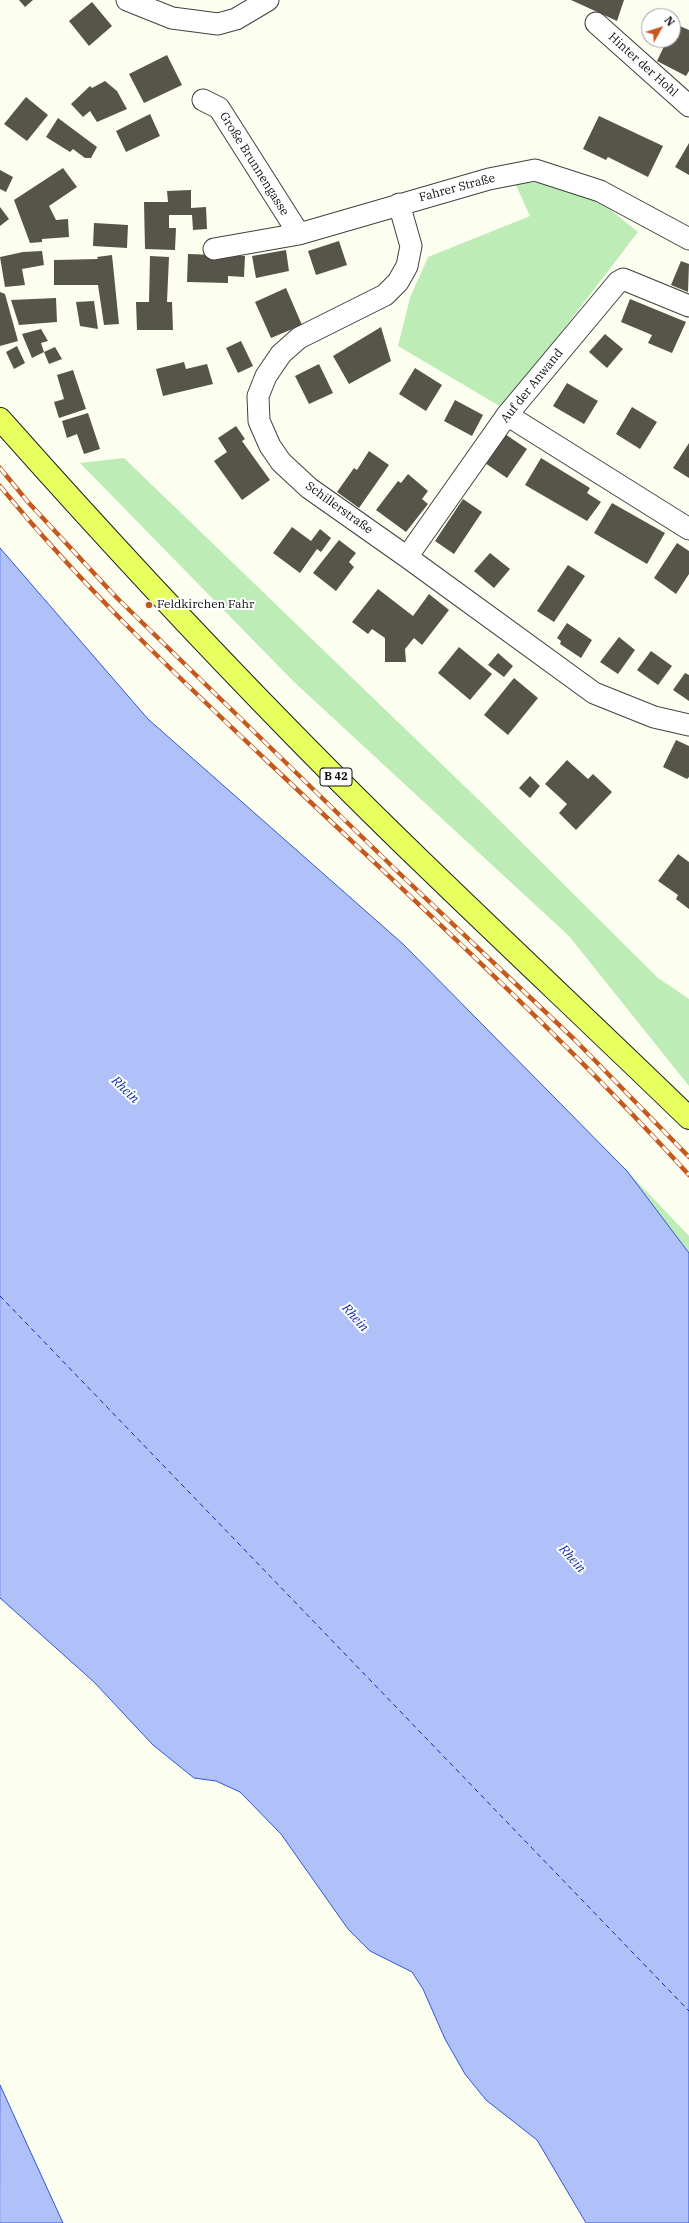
<!DOCTYPE html>
<html>
<head>
<meta charset="utf-8">
<style>
	body { margin:0 }
	#map { position:relative; width:689px; height:2223px; overflow:hidden; background:#fcffef; font-family:"IBM Plex Serif",serif }
	canvas { display:block }
	.north { position:absolute; left:641px; top:8px; width:40px; height:40px; box-sizing:border-box; background:#fff; border:1px solid #9f9f9f; border-radius:50%; rotate:51deg; font-size:11px; font-weight:700; line-height:16px; text-align:center; color:#0e0e0e }
	.north::after { content:''; display:block; margin:auto; width:14px; height:18px; background:#c7581d; clip-path:polygon(50% 0,100% 100%,50% 72%,0 100%) }
</style>
</head>
<body>
<div id="map">
<canvas width="689" height="2223"></canvas>
<div class="north">N</div>
</div>
<script>
const ctx = document.querySelector('canvas').getContext('2d');
ctx.lineJoin = 'round';
function paint(path, color) { ctx.fillStyle = color; ctx.fill(path, 'evenodd'); }
function strokePath(path, color, width, dash) { ctx.strokeStyle = color; ctx.lineWidth = width; ctx.lineCap = dash ? 'butt' : 'round'; ctx.setLineDash(dash || []); ctx.stroke(path); }
function label(font, color, halo, rows, align = 'center') {
  ctx.font = font + ' "IBM Plex Serif",serif'; ctx.lineWidth = 4; ctx.setLineDash([]); ctx.textBaseline = 'middle'; ctx.strokeStyle = halo; ctx.fillStyle = color; for (const [text, x, y, turn = 0] of rows) {
    ctx.save(); ctx.translate(x, y); ctx.rotate((+turn || 0) * Math.PI / 180); ctx.textAlign = isNaN(turn) ? turn : align; if (halo) ctx.strokeText(text, 0, 0); ctx.fillText(text, 0, 0); ctx.restore();
  }
}
paint(new Path2D(`
	M 547,182 L 597,199 L 638,232 L 503,408 L 398,346 L 410,298 L 428,257 L 530,216 L 515,183 Z
	M 124,458 L 482,803 L 658,978 L 689,999 L 689,1086 L 569,936 L 293,681 L 80,463 Z
	M 627,1171 L 689,1236 L 689,1253 Z`), '#bdecb6');
const water = new Path2D(`
	M 0,548 L 148,719 L 403,944 L 627,1171 L 689,1253 L 689,2223 L 586,2223 L 537,2140 L 486,2100 L 465,2074 L 445,2039 L 423,1989 L 412,1972 L 370,1951 L 348,1929 L 281,1834 L 240,1792 L 216,1781 L 194,1778 L 153,1745 L 94,1682 L 0,1598 Z
	M 0,2085 L 63,2223 L 0,2223 Z`);
paint(water, '#b0c1fa');
strokePath(water, '#3354d5', 1);
strokePath(new Path2D(`
	M 0,1296 L 689,2011`), '#0f29a8', 1, [5, 4]);
paint(new Path2D(`
	M 19,0 L 33,0 L 25,7 Z
	M 571,0 L 624,0 L 617,21 Z
	M 92,2 L 112,26 L 89,46 L 69,21 Z
	M 675,24 L 689,30 L 689,71 L 686,76 L 657,61 L 667,40 L 673,40 L 673,29 Z
	M 167,55 L 182,85 L 144,103 L 129,74 Z
	M 105,81 L 117,91 L 127,109 L 97,122 L 90,111 L 83,117 L 71,104 L 90,86 L 92,88 Z
	M 26,97 L 48,115 L 27,141 L 4,124 Z
	M 150,114 L 160,136 L 126,152 L 116,131 Z
	M 599,116 L 663,146 L 648,177 L 608,157 L 606,160 L 583,149 Z
	M 58,118 L 97,147 L 91,158 L 85,158 L 73,149 L 70,152 L 46,137 Z
	M 689,143 L 689,175 L 675,167 Z
	M 63,168 L 77,187 L 49,206 L 56,220 L 68,219 L 69,237 L 42,239 L 42,242 L 30,243 L 14,200 Z
	M 0,170 L 13,177 L 6,192 L 0,189 Z
	M 191,190 L 191,208 L 206,207 L 207,229 L 193,230 L 192,215 L 169,215 L 169,228 L 176,228 L 175,250 L 145,249 L 144,202 L 168,202 L 167,191 Z
	M 0,207 L 9,219 L 0,226 Z
	M 94,223 L 128,225 L 127,248 L 93,246 Z
	M 339,241 L 347,265 L 316,275 L 308,251 Z
	M 286,250 L 289,271 L 256,278 L 252,256 Z
	M 42,251 L 44,265 L 22,269 L 25,285 L 5,287 L 0,257 L 23,252 Z
	M 188,254 L 245,256 L 244,277 L 228,276 L 228,283 L 187,282 Z
	M 112,255 L 119,324 L 104,325 L 98,285 L 54,285 L 54,260 L 98,259 L 97,257 Z
	M 150,256 L 169,257 L 167,302 L 172,302 L 173,330 L 137,330 L 136,302 L 149,302 Z
	M 681,261 L 689,264 L 688,292 L 671,285 Z
	M 286,288 L 302,325 L 271,338 L 255,302 Z
	M 0,292 L 5,294 L 18,341 L 0,346 Z
	M 56,298 L 57,322 L 19,325 L 11,300 Z
	M 630,299 L 686,322 L 672,353 L 648,343 L 652,335 L 621,322 Z
	M 94,301 L 98,329 L 80,326 L 76,302 Z
	M 381,327 L 391,361 L 349,384 L 333,356 Z
	M 41,329 L 48,341 L 41,343 L 44,352 L 32,358 L 22,334 Z
	M 605,334 L 623,349 L 607,368 L 589,352 Z
	M 241,341 L 253,366 L 238,373 L 226,348 Z
	M 17,346 L 25,363 L 14,369 L 6,352 Z
	M 55,347 L 62,359 L 49,364 L 44,352 Z
	M 184,362 L 186,369 L 207,364 L 213,384 L 163,396 L 156,369 Z
	M 319,364 L 333,393 L 309,404 L 295,376 Z
	M 415,368 L 442,385 L 426,411 L 399,394 Z
	M 73,370 L 86,409 L 59,418 L 54,402 L 64,399 L 57,375 Z
	M 567,383 L 598,401 L 584,424 L 553,406 Z
	M 455,400 L 483,415 L 472,436 L 444,421 Z
	M 632,407 L 657,422 L 640,449 L 616,434 Z
	M 88,413 L 100,449 L 84,454 L 77,434 L 67,438 L 62,421 Z
	M 236,426 L 245,439 L 242,441 L 270,480 L 242,500 L 214,461 L 227,452 L 218,438 Z
	M 505,434 L 527,449 L 507,478 L 485,463 Z
	M 689,443 L 689,478 L 673,468 Z
	M 369,451 L 389,465 L 359,508 L 337,492 L 354,468 L 357,470 Z
	M 541,458 L 590,488 L 587,493 L 601,502 L 587,521 L 525,485 Z
	M 408,474 L 428,491 L 422,499 L 428,504 L 406,532 L 376,510 L 398,481 L 401,483 Z
	M 463,499 L 482,512 L 454,554 L 435,541 Z
	M 612,503 L 665,533 L 647,564 L 594,533 Z
	M 292,527 L 311,541 L 320,529 L 331,538 L 321,552 L 317,549 L 300,573 L 273,553 Z
	M 339,540 L 356,553 L 349,562 L 354,567 L 336,591 L 313,573 Z
	M 677,543 L 689,551 L 689,574 L 676,594 L 654,578 Z
	M 490,553 L 510,569 L 494,588 L 474,571 Z
	M 568,565 L 585,576 L 554,622 L 537,611 Z
	M 378,589 L 413,616 L 429,594 L 449,610 L 422,645 L 414,638 L 405,649 L 406,662 L 385,662 L 385,638 L 372,629 L 368,634 L 352,622 Z
	M 567,623 L 592,640 L 581,658 L 560,644 L 561,641 L 557,638 Z
	M 619,637 L 635,650 L 618,674 L 600,662 Z
	M 459,647 L 492,674 L 470,700 L 438,673 Z
	M 651,651 L 672,666 L 658,685 L 637,670 Z
	M 498,653 L 513,666 L 504,677 L 488,665 Z
	M 685,673 L 689,675 L 689,701 L 673,690 Z
	M 514,678 L 538,698 L 508,735 L 484,715 Z
	M 676,740 L 689,746 L 689,777 L 687,779 L 663,767 Z
	M 567,760 L 588,779 L 593,774 L 612,792 L 576,830 L 559,813 L 567,804 L 545,784 Z
	M 530,776 L 540,786 L 530,798 L 519,788 Z
	M 678,854 L 689,862 L 689,909 L 676,899 L 678,895 L 658,881 Z`), '#57544a');
const minor = new Path2D(`
	M 127,0 L 172,18 L 218,24 L 236,19 L 268,0
	M 596,23 L 689,106
	M 203,100 L 219,108 L 299,234
	M 399,204 L 411,246 L 407,266 L 398,282 L 385,295 L 299,338 L 281,354 L 266,376 L 258,396 L 259,421 L 270,446 L 281,462 L 309,488 L 407,557 L 594,693 L 654,717 L 689,725
	M 214,249 L 299,234 L 489,179 L 535,170 L 600,191 L 689,239
	M 507,415 L 689,529
	M 407,557 L 507,415 L 618,282 L 623,279 L 689,306`);
const major = new Path2D(`
	M 0,419 C 95,526 192,631 292,733 C 421,865 557,990 689,1118`);
strokePath(minor, '#414141', 23);
strokePath(major, '#1f1f1f', 24);
strokePath(minor, '#fff', 21);
strokePath(major, '#e7ff5f', 22);
const rail = new Path2D(`
	M 0,468 L 28,502 L 116,597 L 399,873 L 575,1040 L 689,1157
	M 0,486 C 81,585 174,673 266,760 C 409,896 556,1029 689,1175`);
strokePath(rail, '#c7581d', 4.5);
strokePath(rail, '#fff', 3, [9]);
for (const [x, y, r, color] of [
	[149,605,4,"#c7581d"]
]) { const dot = new Path2D(); dot.arc(x, y, r, 0, 2 * Math.PI); ctx.fillStyle = color; ctx.fill(dot); strokePath(dot, '#fff', 1.5); }
for (const [x, y, w] of [
	[336,777,32]
]) { const box = new Path2D(); box.roundRect(x - w / 2, y - 9, w, 18, 3); ctx.fillStyle = '#fff'; ctx.fill(box); strokePath(box, '#0e0e0e', 1); }
label('bold 11px', '#0e0e0e', null, [
	["B 42",336,777]
]);
label('12px', '#0e0e0e', '#fff', [
	["Hinter der Hohl",643,65,42],
	["Große Brunnengasse",254,164,58],
	["Fahrer Straße",457,188,-15],
	["Auf der Anwand",532,386,-51],
	["Schillerstraße",339,508,36]
]);
label('12px', '#0e0e0e', '#fff', [
	["Feldkirchen Fahr",157,605]
], 'left');
label('italic 13px', '#0f29a8', '#fff', [
	["Rhein",125,1090,44],
	["Rhein",355,1318,48],
	["Rhein",572,1559,48]
]);
</script>
</body>
</html>
